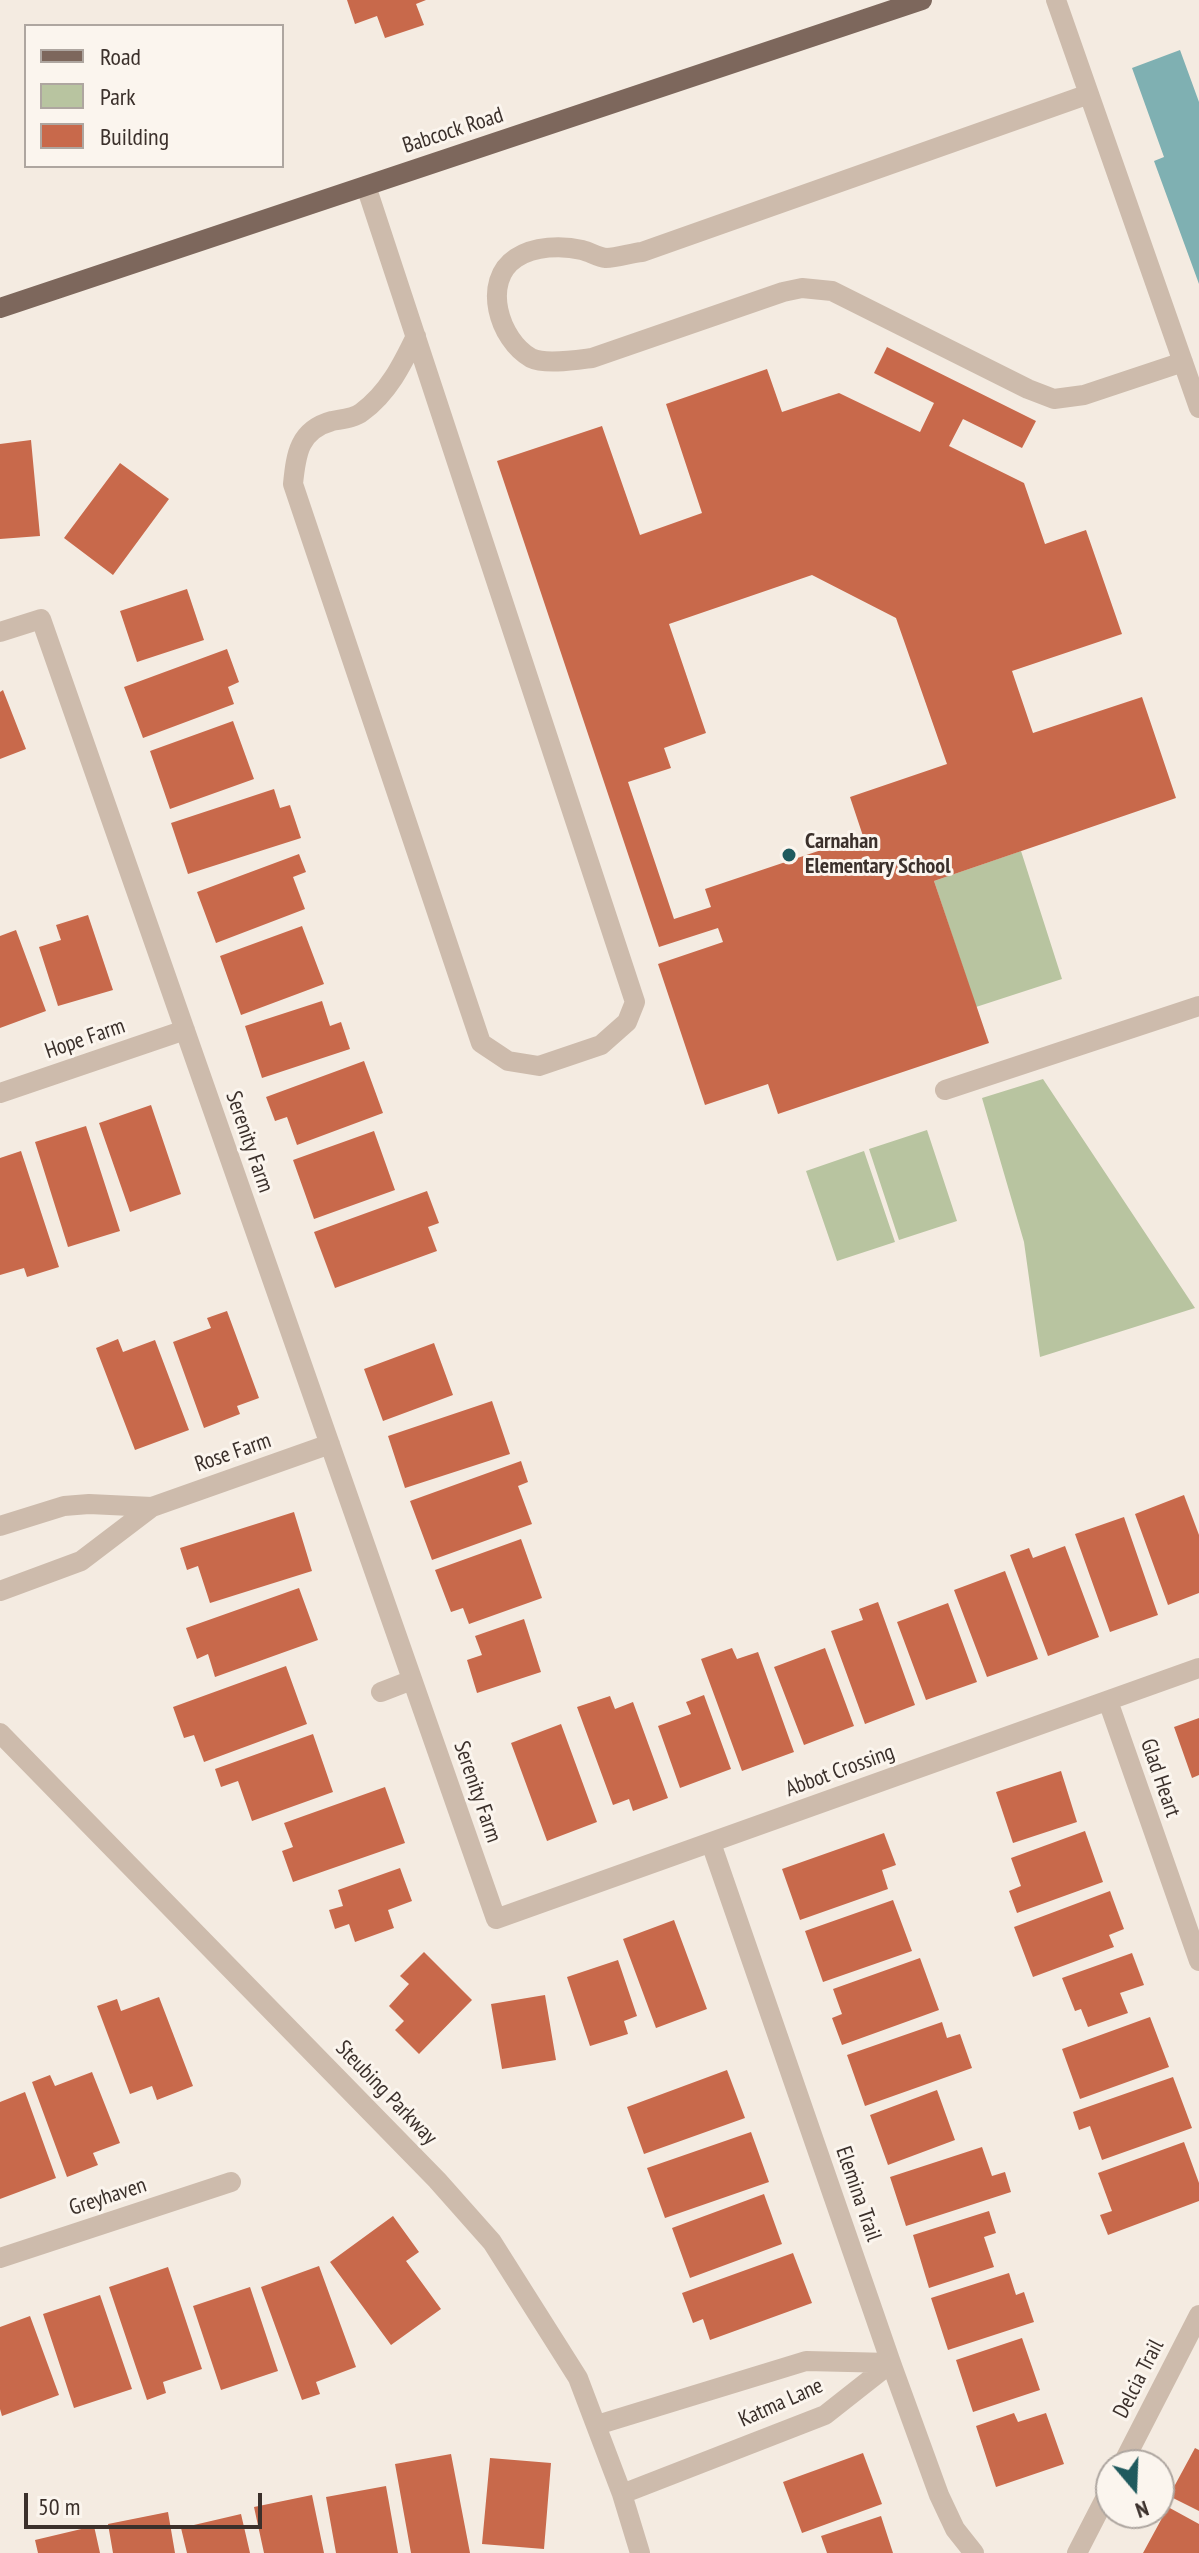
<!DOCTYPE html>
<html>
<head>
<meta charset="utf-8">
<style>
	body { margin:0 }
	#map { position:relative; width:1199px; height:2553px; overflow:hidden; background:#f4ebe1; font-family:"PT Sans Narrow",sans-serif }
	canvas { display:block }
	.legend { position:absolute; left:24px; top:24px; width:260px; height:144px; box-sizing:border-box; background:#fbf5ee; border:2px solid #aea6a0; margin:0; padding:10px 14px; list-style:none; font-size:24px; color:#3b302b }
	.legend li { display:flex; align-items:center; gap:16px; height:40px }
	.legend b { width:40px; border:2px solid #aea6a0 }
	.north { position:absolute; left:1095px; top:2449px; width:80px; height:80px; box-sizing:border-box; background:#fbf5ee; border:2px solid #aea6a0; border-radius:50%; rotate:161deg; font-size:22px; font-weight:700; line-height:32px; text-align:center; color:#3b302b }
	.north::after { content:''; display:block; margin:auto; width:28px; height:36px; background:#1f5a5e; clip-path:polygon(50% 0,100% 100%,50% 72%,0 100%) }
	.scale { position:absolute; left:24px; top:2493px; width:238px; height:36px; box-sizing:border-box; border:4px solid #3b302b; border-top:0; padding-left:10px; font-size:24px; line-height:28px; white-space:nowrap; color:#3b302b; -webkit-text-stroke:6px #fbf5ee; paint-order:stroke }
</style>
</head>
<body>
<div id="map">
<canvas width="1199" height="2553"></canvas>
<ul class="legend">
<li><b style="height:10px;background:#7d675c"></b>Road</li>
<li><b style="height:22px;background:#b8c4a0"></b>Park</li>
<li><b style="height:22px;background:#c8694b"></b>Building</li>
</ul>
<div class="north">N</div>
<div class="scale">50 m</div>
</div>
<script>
const ctx = document.querySelector('canvas').getContext('2d');
ctx.lineJoin = 'round';
function paint(path, color) { ctx.fillStyle = color; ctx.fill(path, 'evenodd'); }
function strokePath(path, color, width, dash) { ctx.strokeStyle = color; ctx.lineWidth = width; ctx.lineCap = dash ? 'butt' : 'round'; ctx.setLineDash(dash || []); ctx.stroke(path); }
function label(font, color, halo, rows, align = 'center') {
  ctx.font = font + ' "PT Sans Narrow",sans-serif'; ctx.lineWidth = 6; ctx.setLineDash([]); ctx.textBaseline = 'middle'; ctx.strokeStyle = halo; ctx.fillStyle = color; for (const [text, x, y, turn = 0] of rows) {
    ctx.save(); ctx.translate(x, y); ctx.rotate((+turn || 0) * Math.PI / 180); ctx.textAlign = isNaN(turn) ? turn : align; if (halo) ctx.strokeText(text, 0, 0); ctx.fillText(text, 0, 0); ctx.restore();
  }
}
paint(new Path2D(`
	M 1021,851 L 1062,979 L 976,1007 L 934,881 Z
	M 1043,1079 L 1195,1308 L 1040,1357 L 1024,1242 L 982,1098 Z
	M 927,1130 L 957,1221 L 899,1240 L 869,1149 Z
	M 864,1151 L 895,1242 L 837,1261 L 806,1171 Z`), '#b8c4a0');
paint(new Path2D(`
	M 1180,50 L 1199,102 L 1199,284 L 1154,161 L 1164,157 L 1132,68 Z`), '#7fb0b2');
paint(new Path2D(`
	M 347,0 L 426,0 L 416,4 L 424,25 L 385,38 L 377,16 L 355,24 Z
	M 887,347 L 1036,421 L 1022,448 L 963,419 L 949,446 L 1024,483 L 1045,544 L 1086,530 L 1122,634 L 1012,671 L 1033,733 L 1142,697 L 1176,798 L 934,881 L 989,1043 L 778,1114 L 768,1084 L 705,1105 L 658,964 L 723,942 L 718,928 L 659,947 L 497,461 L 602,426 L 640,535 L 702,513 L 666,404 L 767,369 L 782,412 L 839,393 L 920,432 L 934,403 L 874,373 ZM 812,575 L 896,618 L 947,764 L 850,797 L 863,836 L 705,889 L 711,907 L 674,919 L 628,782 L 671,768 L 664,748 L 706,733 L 669,624 Z
	M 31,440 L 40,536 L 0,539 L 0,444 Z
	M 120,463 L 169,499 L 113,575 L 64,538 Z
	M 187,589 L 204,640 L 137,662 L 120,611 Z
	M 227,649 L 239,682 L 228,687 L 234,704 L 143,738 L 124,687 Z
	M 3,690 L 26,749 L 0,759 L 0,692 Z
	M 233,721 L 254,779 L 170,809 L 150,751 Z
	M 274,789 L 280,808 L 290,805 L 301,838 L 188,874 L 171,823 Z
	M 299,854 L 306,872 L 293,877 L 305,909 L 216,943 L 197,892 Z
	M 88,915 L 113,990 L 58,1006 L 39,947 L 61,940 L 56,925 Z
	M 302,926 L 324,984 L 241,1015 L 220,956 Z
	M 16,930 L 46,1011 L 0,1028 L 0,936 Z
	M 322,1001 L 330,1026 L 341,1022 L 350,1049 L 262,1078 L 245,1026 Z
	M 364,1061 L 383,1113 L 297,1145 L 287,1117 L 275,1121 L 266,1097 Z
	M 151,1105 L 181,1194 L 130,1212 L 99,1123 Z
	M 86,1126 L 120,1231 L 68,1247 L 35,1142 Z
	M 374,1131 L 395,1190 L 314,1219 L 293,1160 Z
	M 21,1151 L 59,1267 L 27,1277 L 24,1268 L 0,1275 L 0,1158 Z
	M 427,1191 L 439,1223 L 428,1227 L 437,1251 L 335,1288 L 314,1232 Z
	M 227,1311 L 259,1398 L 237,1406 L 240,1414 L 204,1428 L 173,1342 L 211,1328 L 207,1318 Z
	M 118,1339 L 123,1352 L 155,1340 L 189,1430 L 135,1450 L 96,1348 Z
	M 434,1343 L 453,1395 L 383,1421 L 364,1369 Z
	M 492,1401 L 510,1454 L 405,1488 L 388,1436 Z
	M 521,1461 L 528,1482 L 518,1486 L 532,1524 L 432,1560 L 410,1501 Z
	M 1184,1495 L 1199,1535 L 1199,1593 L 1168,1605 L 1135,1514 Z
	M 294,1512 L 312,1571 L 210,1603 L 198,1566 L 187,1570 L 180,1548 Z
	M 1124,1517 L 1158,1615 L 1110,1632 L 1075,1534 Z
	M 521,1539 L 542,1598 L 469,1624 L 463,1608 L 451,1612 L 435,1570 Z
	M 1065,1546 L 1099,1637 L 1048,1656 L 1010,1555 L 1029,1548 L 1033,1558 Z
	M 1005,1571 L 1038,1659 L 987,1677 L 954,1590 Z
	M 299,1588 L 318,1640 L 215,1677 L 208,1654 L 197,1659 L 186,1628 Z
	M 878,1602 L 915,1705 L 865,1724 L 831,1631 L 863,1620 L 859,1609 Z
	M 948,1603 L 977,1682 L 926,1700 L 897,1622 Z
	M 524,1619 L 541,1672 L 477,1693 L 467,1660 L 482,1655 L 475,1636 Z
	M 732,1648 L 737,1659 L 758,1652 L 794,1752 L 742,1771 L 701,1659 Z
	M 825,1648 L 854,1726 L 804,1745 L 774,1667 Z
	M 286,1666 L 307,1724 L 204,1762 L 194,1735 L 184,1738 L 173,1707 Z
	M 704,1695 L 731,1769 L 680,1788 L 658,1726 L 691,1714 L 686,1702 Z
	M 610,1696 L 615,1709 L 633,1702 L 668,1798 L 633,1811 L 629,1799 L 613,1805 L 577,1707 Z
	M 1199,1718 L 1199,1775 L 1192,1778 L 1174,1727 Z
	M 561,1724 L 597,1822 L 547,1841 L 511,1743 Z
	M 313,1734 L 333,1792 L 252,1821 L 238,1781 L 221,1787 L 215,1769 Z
	M 1061,1771 L 1077,1822 L 1013,1843 L 996,1792 Z
	M 385,1787 L 405,1843 L 293,1882 L 282,1851 L 293,1847 L 284,1823 Z
	M 1085,1831 L 1103,1882 L 1017,1913 L 1009,1891 L 1021,1886 L 1011,1858 Z
	M 884,1833 L 896,1865 L 882,1870 L 888,1889 L 800,1920 L 782,1869 Z
	M 400,1868 L 412,1901 L 388,1910 L 394,1928 L 355,1942 L 349,1924 L 335,1929 L 329,1910 L 343,1906 L 338,1890 Z
	M 1110,1891 L 1124,1929 L 1109,1935 L 1114,1947 L 1033,1977 L 1014,1927 Z
	M 893,1900 L 912,1951 L 823,1982 L 805,1931 Z
	M 674,1920 L 707,2009 L 656,2028 L 623,1939 Z
	M 424,1952 L 472,2000 L 419,2054 L 395,2030 L 404,2021 L 389,2006 L 409,1984 L 400,1976 Z
	M 1132,1953 L 1144,1985 L 1120,1993 L 1128,2013 L 1088,2027 L 1081,2009 L 1075,2011 L 1062,1978 Z
	M 920,1958 L 939,2010 L 842,2045 L 832,2018 L 842,2014 L 833,1989 Z
	M 618,1960 L 637,2016 L 624,2021 L 628,2034 L 590,2046 L 567,1977 Z
	M 545,1995 L 556,2060 L 502,2069 L 491,2004 Z
	M 159,1997 L 193,2086 L 157,2100 L 152,2086 L 130,2094 L 97,2006 L 117,1999 L 121,2011 Z
	M 1150,2017 L 1169,2067 L 1080,2099 L 1062,2049 Z
	M 942,2022 L 947,2038 L 960,2034 L 972,2068 L 865,2106 L 847,2055 Z
	M 727,2070 L 745,2118 L 644,2154 L 627,2107 Z
	M 92,2072 L 120,2143 L 93,2153 L 98,2165 L 67,2177 L 32,2082 L 50,2075 L 55,2086 Z
	M 1173,2077 L 1192,2128 L 1102,2160 L 1090,2126 L 1079,2130 L 1073,2112 Z
	M 937,2090 L 955,2140 L 888,2165 L 870,2115 Z
	M 25,2092 L 56,2178 L 0,2199 L 0,2102 Z
	M 751,2132 L 769,2182 L 665,2218 L 647,2168 Z
	M 1184,2142 L 1199,2183 L 1199,2201 L 1108,2235 L 1100,2215 L 1112,2211 L 1098,2173 Z
	M 982,2147 L 992,2176 L 1005,2172 L 1011,2192 L 906,2226 L 890,2177 Z
	M 764,2194 L 782,2244 L 690,2278 L 672,2228 Z
	M 989,2211 L 996,2233 L 984,2237 L 994,2267 L 929,2288 L 913,2235 Z
	M 393,2216 L 419,2252 L 406,2261 L 441,2309 L 391,2345 L 330,2262 Z
	M 793,2253 L 812,2303 L 710,2340 L 703,2319 L 693,2323 L 682,2293 Z
	M 319,2266 L 356,2367 L 316,2382 L 320,2394 L 302,2400 L 261,2287 Z
	M 168,2267 L 202,2369 L 163,2382 L 166,2393 L 147,2400 L 109,2287 Z
	M 1009,2273 L 1016,2295 L 1024,2292 L 1034,2322 L 948,2350 L 931,2298 Z
	M 250,2287 L 278,2371 L 221,2390 L 193,2306 Z
	M 100,2295 L 132,2389 L 74,2408 L 43,2314 Z
	M 30,2316 L 59,2395 L 2,2416 L 0,2409 L 0,2327 Z
	M 1022,2338 L 1040,2390 L 973,2412 L 956,2360 Z
	M 1014,2413 L 1018,2422 L 1046,2413 L 1064,2464 L 996,2487 L 976,2426 Z
	M 1195,2448 L 1199,2450 L 1199,2511 L 1169,2496 Z
	M 863,2453 L 882,2504 L 802,2533 L 783,2482 Z
	M 451,2454 L 470,2553 L 411,2553 L 395,2464 Z
	M 490,2458 L 551,2463 L 544,2549 L 482,2544 Z
	M 386,2486 L 398,2553 L 336,2553 L 326,2497 Z
	M 312,2495 L 324,2553 L 264,2553 L 254,2507 Z
	M 1168,2507 L 1199,2524 L 1199,2553 L 1143,2553 Z
	M 168,2512 L 175,2553 L 113,2553 L 108,2524 Z
	M 241,2514 L 250,2553 L 187,2553 L 181,2528 Z
	M 881,2516 L 893,2553 L 827,2553 L 821,2536 Z
	M 94,2526 L 100,2553 L 38,2553 L 35,2540 Z`), '#c8694b');
strokePath(new Path2D(`
	M 1056,0 L 1199,408
	M 1089,94 L 642,252 C 631,253 617,258 606,258 C 598,257 590,252 582,250 C 562,245 534,246 516,258 C 481,281 499,340 531,358 C 545,365 576,360 592,358 L 783,292 L 802,288 L 832,291 L 1028,389 L 1054,399 L 1084,395 L 1183,362
	M 366,186 L 635,1002 L 627,1022 L 601,1045 L 539,1066 L 508,1061 L 481,1043 L 293,484 C 296,454 299,430 332,421 C 342,419 355,418 362,412 C 388,393 402,365 416,336
	M 0,632 L 41,619 L 496,1919 L 1199,1668
	M 945,1090 L 1199,1006
	M 0,1093 L 185,1030
	M 0,1526 L 64,1506 L 89,1504 L 152,1507
	M 0,1591 L 81,1561 L 152,1507 L 330,1444
	M 381,1692 L 412,1680
	M 1108,1701 L 1199,1961
	M 0,1733 L 437,2180 L 492,2242 L 578,2378 L 622,2494 L 640,2553
	M 711,1843 L 891,2363 L 939,2495 L 955,2529 L 974,2553
	M 0,2258 L 231,2182
	M 597,2425 L 806,2361 L 891,2363
	M 1122,2465 L 1199,2315
	M 622,2494 L 825,2415 L 891,2363
	M 1077,2553 L 1111,2487`), '#cdbbac', 20);
strokePath(new Path2D(`
	M 0,308 L 922,0`), '#7d675c', 20);
for (const [x, y, r, color] of [
	[789,855,8,"#1f5a5e"]
]) { const dot = new Path2D(); dot.arc(x, y, r, 0, 2 * Math.PI); ctx.fillStyle = color; ctx.fill(dot); strokePath(dot, '#fbf5ee', 3); }
label('22px', '#3b302b', '#fbf5ee', [
	["Babcock Road",453,131,-18],
	["Hope Farm",85,1039,-19],
	["Serenity Farm",249,1142,71],
	["Rose Farm",233,1453,-19],
	["Abbot Crossing",840,1771,-20],
	["Glad Heart",1160,1778,71],
	["Serenity Farm",477,1792,71],
	["Steubing Parkway",386,2093,46],
	["Elemina Trail",858,2194,71],
	["Greyhaven",108,2197,-18],
	["Delcia Trail",1139,2379,-63],
	["Katma Lane",781,2403,-24]
]);
label('bold 22px', '#3b302b', '#fbf5ee', [
	["Carnahan",805,842],
	["Elementary School",805,867]
], 'left');
</script>
</body>
</html>
